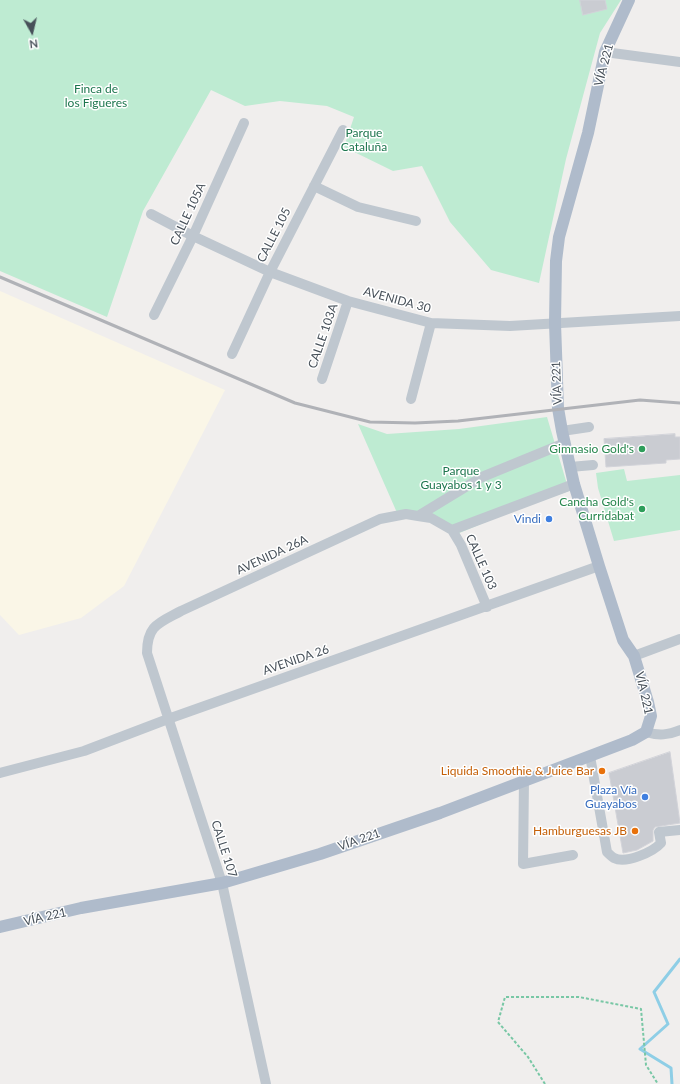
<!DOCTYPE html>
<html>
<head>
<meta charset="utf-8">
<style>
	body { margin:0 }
	#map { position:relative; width:680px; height:1084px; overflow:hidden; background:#f0eeed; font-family:Lato,sans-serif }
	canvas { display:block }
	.north { position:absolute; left:12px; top:12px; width:40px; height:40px; -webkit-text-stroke:3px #fff; paint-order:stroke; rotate:172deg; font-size:11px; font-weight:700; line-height:16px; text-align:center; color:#475059 }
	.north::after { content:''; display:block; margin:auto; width:14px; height:18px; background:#475059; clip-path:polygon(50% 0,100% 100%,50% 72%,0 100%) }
</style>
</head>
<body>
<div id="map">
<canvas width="680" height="1084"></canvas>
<div class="north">N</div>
</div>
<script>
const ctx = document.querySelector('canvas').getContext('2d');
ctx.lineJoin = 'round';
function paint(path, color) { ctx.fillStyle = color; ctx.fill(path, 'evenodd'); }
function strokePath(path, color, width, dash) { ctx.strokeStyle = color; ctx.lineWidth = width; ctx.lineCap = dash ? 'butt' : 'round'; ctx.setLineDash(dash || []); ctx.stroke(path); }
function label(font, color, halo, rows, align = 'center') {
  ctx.font = font + ' Lato,sans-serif'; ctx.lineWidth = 3; ctx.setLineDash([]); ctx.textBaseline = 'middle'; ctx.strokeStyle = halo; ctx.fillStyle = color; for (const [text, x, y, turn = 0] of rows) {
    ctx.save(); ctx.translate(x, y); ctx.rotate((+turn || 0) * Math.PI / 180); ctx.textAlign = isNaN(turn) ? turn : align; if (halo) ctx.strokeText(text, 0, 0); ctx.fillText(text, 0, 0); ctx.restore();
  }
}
paint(new Path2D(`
	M 0,291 L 225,390 L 124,586 L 81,618 L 19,635 L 0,615 Z`), '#faf6e7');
paint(new Path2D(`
	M 0,0 L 621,0 L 600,33 L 566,159 L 539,283 L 491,270 L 450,222 L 422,166 L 393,171 L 344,147 L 354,117 L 327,106 L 280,101 L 245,106 L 211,90 L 143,211 L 107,317 L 0,271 Z
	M 547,417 L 569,491 L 510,512 L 457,534 L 435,520 L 398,515 L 358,424 L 387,434 L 459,429 Z
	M 624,469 L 627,481 L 680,475 L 680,530 L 614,541 L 598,488 L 596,473 Z`), '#beebd2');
strokePath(new Path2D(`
	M 672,1084 L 671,1068 L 640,1049 L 668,1024 L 654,992 L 680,959`), '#8ecee6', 3);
const building = new Path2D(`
	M 580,0 L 605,0 L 607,9 L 583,15 Z
	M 675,434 L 675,437 L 680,437 L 680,459 L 666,460 L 666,463 L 606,467 L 604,439 Z
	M 670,752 L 680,823 L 655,827 L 653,830 L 653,841 L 637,850 L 623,853 L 609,773 Z`);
paint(building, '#caccd2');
strokePath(building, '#d2d3d9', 1);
strokePath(new Path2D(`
	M 545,1084 L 528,1057 L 498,1022 L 505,997 L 579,997 L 641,1009 L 646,1065 L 658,1084`), '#78c7a5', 2, [3, 2]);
strokePath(new Path2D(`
	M 605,52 L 680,62
	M 314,186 L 358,207 L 416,221
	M 151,214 L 193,236 L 270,272 L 348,301 L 431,323 L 510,326 L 680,316
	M 154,315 L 193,236 L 244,123
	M 232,354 L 270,272 L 343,130
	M 322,379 L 348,301
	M 411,399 L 431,323
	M 562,431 L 589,427
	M 570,467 L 593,465
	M 418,516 L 482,477 L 565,443
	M 452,530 L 574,484
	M 634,656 L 680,639
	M 646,732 C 659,736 668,735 680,730
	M 590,756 L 607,852 C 609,854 612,857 614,858 C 626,864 653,852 661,843 L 659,832 L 680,830
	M 0,773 L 84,751 L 168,719 L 599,566
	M 524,780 L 523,864 L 573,855
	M 266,1084 L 222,883 L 147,653 C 147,625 159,623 181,611 L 380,519 L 406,514 L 418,516 L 431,518 L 452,530 L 461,545 L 487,607`), '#bfc7cf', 10);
strokePath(new Path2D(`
	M 0,927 L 81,908 L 222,883 L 320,854 L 440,813 L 632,740 L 646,732 L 651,716 L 648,702 L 634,656 L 623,640 L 599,566 L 574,484 L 562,431 L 558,408 L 555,323 L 556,261 L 559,237 L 588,133 L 605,52 L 629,0`), '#afbbcb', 12);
strokePath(new Path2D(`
	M 0,277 L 295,403 L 370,422 L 415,423 L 458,421 L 640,400 L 680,403`), '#b0b2b7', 3);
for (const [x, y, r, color] of [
	[642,449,4,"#2e9e5b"],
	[642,509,4,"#2e9e5b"],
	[549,519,4,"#3f7fe0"],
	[602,771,4,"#e8710a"],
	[645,797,4,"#3f7fe0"],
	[635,831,4,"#e8710a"]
]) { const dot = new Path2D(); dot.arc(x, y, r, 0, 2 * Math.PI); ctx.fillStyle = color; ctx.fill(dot); strokePath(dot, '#fff', 1.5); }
label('12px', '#475059', '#fff', [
	["VÍA 221",604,65,-75],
	["CALLE 105A",188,214,-65],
	["CALLE 105",274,235,-63],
	["AVENIDA 30",397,300,15],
	["CALLE 103A",323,336,-71],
	["VÍA 221",557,383,-92],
	["AVENIDA 26A",272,555,-25],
	["CALLE 103",481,562,66],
	["AVENIDA 26",296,660,-19],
	["VÍA 221",644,693,77],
	["VÍA 221",359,840,-19],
	["CALLE 107",224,849,72],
	["VÍA 221",45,917,-13]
]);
label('12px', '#1d764e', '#fff', [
	["Finca de",96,89],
	["los Figueres",96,103],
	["Parque",364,133],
	["Cataluña",364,147],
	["Parque",461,471],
	["Guayabos 1 y 3",461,485]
]);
label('12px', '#27864d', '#fff', [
	["Gimnasio Gold's",634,449],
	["Cancha Gold's",634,502],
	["Curridabat",634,516]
], 'right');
label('12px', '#366cbe', '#fff', [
	["Vindi",541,519],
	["Plaza Vía",637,790],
	["Guayabos",637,804]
], 'right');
label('12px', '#c56008', '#fff', [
	["Liquida Smoothie & Juice Bar",594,771],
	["Hamburguesas JB",627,831]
], 'right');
</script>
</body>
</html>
